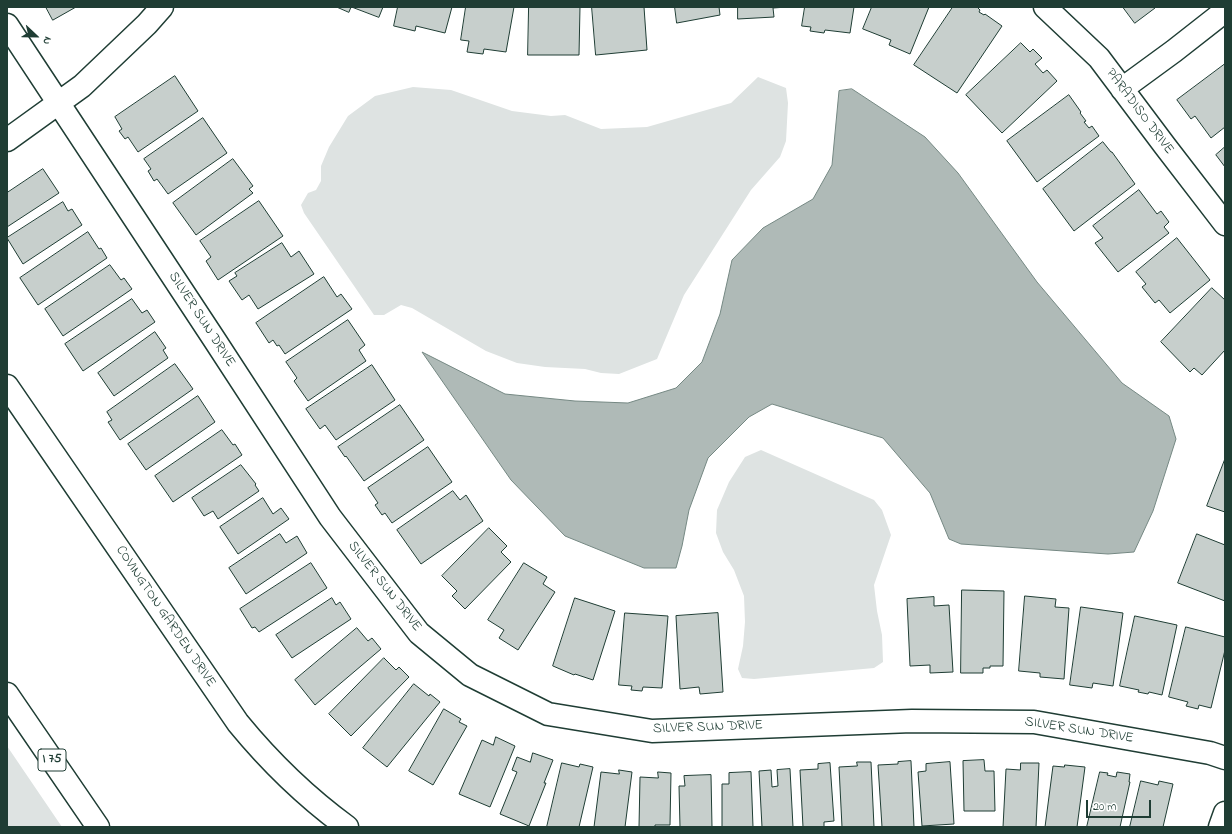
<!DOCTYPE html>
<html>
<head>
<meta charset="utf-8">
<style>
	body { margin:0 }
	#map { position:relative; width:1232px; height:834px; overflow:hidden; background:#fff; font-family:"Indie Flower",sans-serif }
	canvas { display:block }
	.frame { position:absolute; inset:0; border:8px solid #1f3d34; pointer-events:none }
	.north { position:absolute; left:16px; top:16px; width:40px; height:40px; -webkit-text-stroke:3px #fff; paint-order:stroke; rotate:112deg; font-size:11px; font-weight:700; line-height:16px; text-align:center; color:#1f3d34 }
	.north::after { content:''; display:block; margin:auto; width:14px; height:18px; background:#1f3d34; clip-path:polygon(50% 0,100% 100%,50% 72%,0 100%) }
	.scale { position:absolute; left:1086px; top:800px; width:65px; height:18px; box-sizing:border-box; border:2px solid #1f3d34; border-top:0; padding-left:5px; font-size:12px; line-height:14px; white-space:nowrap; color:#1f3d34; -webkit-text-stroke:3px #fff; paint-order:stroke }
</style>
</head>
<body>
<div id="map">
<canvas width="1232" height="834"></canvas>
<div class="frame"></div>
<div class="north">N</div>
<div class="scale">20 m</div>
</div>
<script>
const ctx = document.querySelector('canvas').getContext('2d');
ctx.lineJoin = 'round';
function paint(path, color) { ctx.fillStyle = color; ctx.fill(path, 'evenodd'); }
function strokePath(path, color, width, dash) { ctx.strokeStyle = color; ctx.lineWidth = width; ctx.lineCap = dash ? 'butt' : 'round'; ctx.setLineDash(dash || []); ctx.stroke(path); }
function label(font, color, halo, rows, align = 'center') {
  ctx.font = font + ' "Indie Flower",sans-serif'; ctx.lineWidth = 4; ctx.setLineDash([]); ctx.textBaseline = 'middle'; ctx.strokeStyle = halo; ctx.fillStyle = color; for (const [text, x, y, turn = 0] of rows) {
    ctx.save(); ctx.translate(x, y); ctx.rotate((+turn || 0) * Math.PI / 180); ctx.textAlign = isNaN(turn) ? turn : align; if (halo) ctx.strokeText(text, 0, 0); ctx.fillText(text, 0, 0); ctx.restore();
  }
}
paint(new Path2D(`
	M 758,77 L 786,88 L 788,103 L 786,141 L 780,157 L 751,190 L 684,295 L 657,359 L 619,374 L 601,373 L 585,369 L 545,367 L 517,363 L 486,351 L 412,308 L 401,305 L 384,315 L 374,315 L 304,213 L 301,205 L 308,193 L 316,190 L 321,181 L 321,166 L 329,147 L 348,116 L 375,96 L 413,87 L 451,90 L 512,111 L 551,116 L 565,115 L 601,129 L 647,127 L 731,103 Z
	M 761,450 L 874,500 L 882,510 L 891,535 L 874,585 L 877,611 L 882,635 L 883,662 L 874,668 L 754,679 L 742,678 L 738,669 L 743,646 L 745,622 L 744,596 L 734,570 L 723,552 L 716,533 L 717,510 L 729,482 L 745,457 Z
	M 7,746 L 62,827 L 7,827 Z`), '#dee3e2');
const water = new Path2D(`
	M 852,89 L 925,137 L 958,173 L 1037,282 L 1122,383 L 1169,416 L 1176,439 L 1153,511 L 1134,552 L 1108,554 L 961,544 L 949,539 L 930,493 L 883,438 L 772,404 L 749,417 L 708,458 L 689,510 L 682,546 L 676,568 L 644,568 L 565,536 L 511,480 L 422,352 L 505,394 L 575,401 L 628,403 L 676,388 L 702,362 L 720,314 L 732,260 L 763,228 L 813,199 L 832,165 L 839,91 Z`);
paint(water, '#afbab7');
strokePath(water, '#758883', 1);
const building = new Path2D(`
	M 46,7 L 76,7 L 53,20 Z
	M 337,7 L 351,7 L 349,12 Z
	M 352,7 L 383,7 L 379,17 Z
	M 398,7 L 452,7 L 445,33 L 416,26 L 415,31 L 394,26 Z
	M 466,7 L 514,7 L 506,52 L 484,49 L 483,54 L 467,52 L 469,41 L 461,40 Z
	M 529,7 L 580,7 L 579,55 L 528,55 Z
	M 592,7 L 644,7 L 647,50 L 596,55 Z
	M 675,7 L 719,7 L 720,15 L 677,23 Z
	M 738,7 L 787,7 L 773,8 L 774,17 L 738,19 Z
	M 805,7 L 854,7 L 850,33 L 825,30 L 824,33 L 810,31 L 811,27 L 802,26 Z
	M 872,7 L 929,7 L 910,54 L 889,45 L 891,40 L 863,29 Z
	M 953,7 L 977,7 L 980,10 L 979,12 L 984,15 L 985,14 L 1002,26 L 957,93 L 914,65 Z
	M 1123,7 L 1154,7 L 1155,8 L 1135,23 Z
	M 1021,43 L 1030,52 L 1033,49 L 1042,58 L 1035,64 L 1043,73 L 1047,70 L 1057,81 L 1002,133 L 966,95 Z
	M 1225,64 L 1225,127 L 1211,138 L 1195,116 L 1191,119 L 1177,100 Z
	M 175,76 L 198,111 L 138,152 L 128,137 L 125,139 L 119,131 L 122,129 L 115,117 Z
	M 1069,95 L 1081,112 L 1080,113 L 1086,121 L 1084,122 L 1089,128 L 1092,126 L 1099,136 L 1037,182 L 1007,141 Z
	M 203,118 L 227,153 L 168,194 L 157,179 L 154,181 L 148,171 L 151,169 L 144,159 Z
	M 1103,142 L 1111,152 L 1112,152 L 1135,184 L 1074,231 L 1043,189 Z
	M 1225,147 L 1225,167 L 1216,155 Z
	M 233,159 L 253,186 L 249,189 L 253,193 L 196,235 L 173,203 Z
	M 43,169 L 59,193 L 7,227 L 7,193 Z
	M 1139,190 L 1157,214 L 1161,211 L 1169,222 L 1164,227 L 1169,233 L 1118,272 L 1095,243 L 1103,238 L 1093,226 Z
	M 259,201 L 283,236 L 218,280 L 206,261 L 211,257 L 200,241 Z
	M 63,202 L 68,211 L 72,209 L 82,225 L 23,264 L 7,238 Z
	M 88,232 L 99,249 L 101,248 L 107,258 L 38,305 L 20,278 Z
	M 1177,238 L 1210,280 L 1170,313 L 1159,300 L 1155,303 L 1142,287 L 1146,284 L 1136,272 Z
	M 282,243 L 291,257 L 299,251 L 314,274 L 258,309 L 249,295 L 242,300 L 229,281 L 237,276 L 235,273 Z
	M 110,265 L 121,280 L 124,278 L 132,289 L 63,336 L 45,309 Z
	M 324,277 L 337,297 L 341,294 L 352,309 L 285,354 L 279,345 L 277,346 L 273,340 L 269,343 L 256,323 Z
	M 1212,288 L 1225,300 L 1225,350 L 1202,375 L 1194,368 L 1190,372 L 1161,342 Z
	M 132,299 L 142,313 L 147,310 L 155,322 L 83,371 L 65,344 Z
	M 348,320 L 365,345 L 359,350 L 366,361 L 308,401 L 294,381 L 297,378 L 286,362 Z
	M 155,332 L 166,348 L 163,350 L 168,358 L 114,396 L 98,373 Z
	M 175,364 L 193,389 L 120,440 L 108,422 L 112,420 L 107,412 Z
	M 372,365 L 395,400 L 336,440 L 325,425 L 320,429 L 306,409 Z
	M 198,396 L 215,422 L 146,470 L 128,444 Z
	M 400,405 L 424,440 L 364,481 L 346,456 L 345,457 L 338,447 Z
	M 222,430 L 233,445 L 235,444 L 242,455 L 173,502 L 155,476 Z
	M 428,447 L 452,482 L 392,523 L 385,513 L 382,515 L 375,505 L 378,503 L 368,488 Z
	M 1225,459 L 1225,512 L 1207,506 Z
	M 241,465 L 256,484 L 255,485 L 259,491 L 218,519 L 213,511 L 204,516 L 192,498 Z
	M 453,491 L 460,500 L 466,495 L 483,521 L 421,564 L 397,530 Z
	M 263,498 L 273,514 L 281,508 L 289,519 L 238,554 L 220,527 Z
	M 489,528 L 507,546 L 501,552 L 511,562 L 465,609 L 452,596 L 457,591 L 442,576 Z
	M 280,534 L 286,543 L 297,536 L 307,553 L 246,594 L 229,568 Z
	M 1197,534 L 1225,545 L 1225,601 L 1178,583 Z
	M 311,563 L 327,588 L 259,632 L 255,627 L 252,628 L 240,609 Z
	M 524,563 L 547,577 L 543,584 L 555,592 L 518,650 L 499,638 L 504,630 L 488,620 Z
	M 962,590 L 1004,591 L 1003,666 L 990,666 L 990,668 L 983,668 L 983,673 L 961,673 Z
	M 1025,596 L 1056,599 L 1055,607 L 1069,608 L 1064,679 L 1040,677 L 1040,673 L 1019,671 Z
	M 934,597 L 934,606 L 949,605 L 953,672 L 930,673 L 930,665 L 910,666 L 907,599 Z
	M 332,598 L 336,605 L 340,602 L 351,619 L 292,658 L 276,635 Z
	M 575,598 L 615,611 L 593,680 L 575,674 L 574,675 L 553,666 Z
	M 1081,607 L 1123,613 L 1113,686 L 1093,683 L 1092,688 L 1070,685 Z
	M 625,613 L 668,616 L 662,688 L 643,687 L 642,691 L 631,690 L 632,686 L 619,685 Z
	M 718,613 L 723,692 L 700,694 L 699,687 L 680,689 L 676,616 Z
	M 1135,616 L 1177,625 L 1162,695 L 1149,692 L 1148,694 L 1138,692 L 1139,690 L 1120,686 Z
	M 1186,627 L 1225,637 L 1225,650 L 1211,708 L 1199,705 L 1198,709 L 1186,706 L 1188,702 L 1169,697 Z
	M 357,628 L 368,641 L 372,638 L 381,649 L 315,705 L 295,680 Z
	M 384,658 L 396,670 L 399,667 L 409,677 L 351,736 L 329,714 Z
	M 414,684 L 429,696 L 430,694 L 440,702 L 387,767 L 363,748 Z
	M 444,709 L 461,719 L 459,722 L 467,726 L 433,785 L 409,771 Z
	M 496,737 L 515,746 L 490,807 L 459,794 L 482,740 L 493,745 Z
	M 533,753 L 553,760 L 544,783 L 546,783 L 529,826 L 500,814 L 517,772 L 512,770 L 517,757 L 530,762 Z
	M 984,760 L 985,771 L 994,771 L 995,811 L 964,811 L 963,761 Z
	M 911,761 L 914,827 L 882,827 L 878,765 L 898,764 L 898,762 Z
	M 857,762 L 871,762 L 874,827 L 842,827 L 839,767 L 857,766 Z
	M 950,762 L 954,824 L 922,826 L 918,772 L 926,771 L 926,764 Z
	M 562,763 L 579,767 L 580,764 L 593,767 L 579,827 L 547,827 Z
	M 830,763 L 834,821 L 824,822 L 824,827 L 803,827 L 800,770 L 818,769 L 818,764 Z
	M 1021,763 L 1039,763 L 1036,827 L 1003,827 L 1006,769 L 1020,770 Z
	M 1065,765 L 1085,767 L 1077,827 L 1045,827 L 1053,766 L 1064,767 Z
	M 790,769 L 793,827 L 762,827 L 759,771 L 771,770 L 772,787 L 778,786 L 777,770 Z
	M 619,770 L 632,772 L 625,827 L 594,827 L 601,772 L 619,774 Z
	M 658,772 L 671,773 L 670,825 L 655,825 L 655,827 L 639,827 L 640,777 L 658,778 Z
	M 751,772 L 753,827 L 722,827 L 722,784 L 729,784 L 729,773 Z
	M 1100,772 L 1108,773 L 1107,775 L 1116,777 L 1117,772 L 1130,774 L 1129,782 L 1130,782 L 1120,827 L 1087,827 Z
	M 711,775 L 712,827 L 680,827 L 679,786 L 685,786 L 684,776 Z
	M 1141,781 L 1158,785 L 1159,781 L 1173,784 L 1163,827 L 1130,827 Z`);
paint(building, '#c7cfcc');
strokePath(building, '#1f3d34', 1);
const street = new Path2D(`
	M 1045,7 L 1099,58 L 1165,146 L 1225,224
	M 7,25 L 214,339 L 330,517 L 419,633 L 470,675 L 548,714 L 652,731 L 912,721 L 1034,722 L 1210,753 L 1225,758
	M 1122,89 L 1174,51 L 1225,11
	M 7,140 L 82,86 L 147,24 L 162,7
	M 7,386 L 238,723 C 270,762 306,797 347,827
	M 1220,827 L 1225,813`);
const highway = new Path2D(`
	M 7,694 L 98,827`);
strokePath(street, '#1f3d34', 25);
strokePath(highway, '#1f3d34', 25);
strokePath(street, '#fff', 22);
strokePath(highway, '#fff', 22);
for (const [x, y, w] of [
	[52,760,28]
]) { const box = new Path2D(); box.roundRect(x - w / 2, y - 11, w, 22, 3); ctx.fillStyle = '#fff'; ctx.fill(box); strokePath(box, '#1f3d34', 1); }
label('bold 13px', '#1f3d34', null, [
	["I 75",52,760]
]);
label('14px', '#1f3d34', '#fff', [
	["PARADISO DRIVE",1139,112,53],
	["SILVER SUN DRIVE",201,320,57],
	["SILVER SUN DRIVE",384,587,52],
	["COVINGTON GARDEN DRIVE",165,617,56],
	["SILVER SUN DRIVE",708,728,-2],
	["SILVER SUN DRIVE",1079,731,9]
]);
</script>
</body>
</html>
